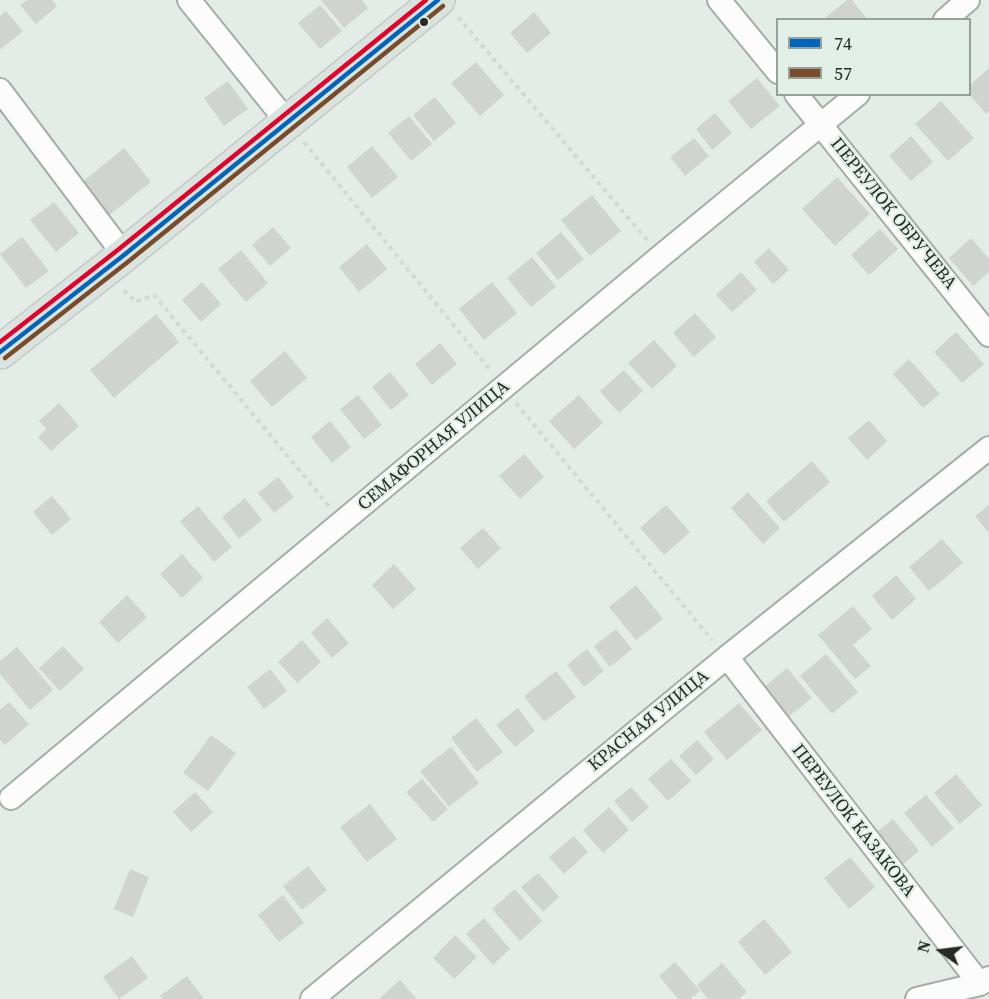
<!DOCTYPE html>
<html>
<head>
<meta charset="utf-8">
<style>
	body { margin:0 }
	#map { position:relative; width:989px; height:999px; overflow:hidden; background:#e4ece7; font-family:"Source Serif 4",serif }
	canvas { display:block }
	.legend { position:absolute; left:776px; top:18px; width:195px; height:78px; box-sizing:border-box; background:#e1efe6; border:2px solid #96a19a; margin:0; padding:8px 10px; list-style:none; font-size:18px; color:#262b28 }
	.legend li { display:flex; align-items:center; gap:12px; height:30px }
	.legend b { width:30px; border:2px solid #96a19a }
	.north { position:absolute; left:911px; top:921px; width:60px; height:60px; -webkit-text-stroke:4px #e1efe6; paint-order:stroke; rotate:284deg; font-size:16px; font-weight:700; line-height:24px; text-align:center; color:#262b28 }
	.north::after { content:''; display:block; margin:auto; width:21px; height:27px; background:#262b28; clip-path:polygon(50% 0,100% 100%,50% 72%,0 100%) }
</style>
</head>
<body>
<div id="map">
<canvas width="989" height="999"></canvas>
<ul class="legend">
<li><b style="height:8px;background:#0065bd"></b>74</li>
<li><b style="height:8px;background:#7a4b2a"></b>57</li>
</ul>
<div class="north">N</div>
</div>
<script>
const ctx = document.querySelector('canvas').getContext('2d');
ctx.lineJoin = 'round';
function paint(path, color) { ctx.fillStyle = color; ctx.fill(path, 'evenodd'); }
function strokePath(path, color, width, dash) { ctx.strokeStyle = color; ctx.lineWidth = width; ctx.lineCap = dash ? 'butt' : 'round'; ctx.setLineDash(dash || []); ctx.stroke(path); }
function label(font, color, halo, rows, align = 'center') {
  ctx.font = font + ' "Source Serif 4",serif'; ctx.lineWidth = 4.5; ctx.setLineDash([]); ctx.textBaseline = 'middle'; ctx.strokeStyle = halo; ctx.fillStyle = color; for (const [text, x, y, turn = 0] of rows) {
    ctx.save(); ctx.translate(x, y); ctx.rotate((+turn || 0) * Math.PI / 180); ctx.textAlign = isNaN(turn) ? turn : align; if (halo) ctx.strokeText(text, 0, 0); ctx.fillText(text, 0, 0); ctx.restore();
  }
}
paint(new Path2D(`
	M 27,0 L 52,0 L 57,6 L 36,24 L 20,5 Z
	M 321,0 L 362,0 L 368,8 L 344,28 Z
	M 847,0 L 852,0 L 868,20 L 826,20 L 825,18 Z
	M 320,5 L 342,31 L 320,49 L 298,23 Z
	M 6,11 L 23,31 L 0,50 L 0,16 Z
	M 534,12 L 551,33 L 527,53 L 510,33 Z
	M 476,62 L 504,95 L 480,116 L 451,83 Z
	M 989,68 L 989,111 L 986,114 L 970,95 L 970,85 Z
	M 757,78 L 780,106 L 751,129 L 728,101 Z
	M 228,81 L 248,109 L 224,126 L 204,98 Z
	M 435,97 L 456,123 L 434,141 L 413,115 Z
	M 941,101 L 974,138 L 948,161 L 915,124 Z
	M 715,113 L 732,133 L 712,150 L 696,129 Z
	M 409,116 L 432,144 L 411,161 L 388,133 Z
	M 911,136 L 933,162 L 911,181 L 889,156 Z
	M 694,138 L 709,156 L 685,176 L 670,157 Z
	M 372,146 L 398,177 L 372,198 L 347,167 Z
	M 124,148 L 151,182 L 108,216 L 81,183 Z
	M 837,177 L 870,214 L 835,246 L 802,209 Z
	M 592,195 L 621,231 L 590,256 L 561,220 Z
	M 54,202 L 79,233 L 56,252 L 30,220 Z
	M 273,227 L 291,248 L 270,266 L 252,245 Z
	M 880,229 L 898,249 L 869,275 L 851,255 Z
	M 561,232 L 584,259 L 558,280 L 536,253 Z
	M 22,237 L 49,271 L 26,288 L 0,254 Z
	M 971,238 L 989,259 L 989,272 L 973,286 L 949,258 Z
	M 367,244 L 387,269 L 359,292 L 339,267 Z
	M 769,248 L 789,270 L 773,284 L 754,262 Z
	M 241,250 L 268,283 L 246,302 L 218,269 Z
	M 532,257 L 556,287 L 531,307 L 507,278 Z
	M 741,272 L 757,290 L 732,312 L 716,295 Z
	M 202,282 L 221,304 L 201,322 L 182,300 Z
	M 492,282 L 517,313 L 484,340 L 459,309 Z
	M 695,313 L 716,337 L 694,357 L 673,333 Z
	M 156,314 L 179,342 L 114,398 L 90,370 Z
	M 956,332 L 984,364 L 962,383 L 934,352 Z
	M 654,340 L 677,366 L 652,389 L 628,363 Z
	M 440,343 L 457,364 L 432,385 L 415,364 Z
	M 285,351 L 307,378 L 272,407 L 250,381 Z
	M 909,359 L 940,394 L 923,408 L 893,374 Z
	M 624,370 L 643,391 L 619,413 L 600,391 Z
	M 390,372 L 409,395 L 391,410 L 372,387 Z
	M 358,395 L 382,425 L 364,439 L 340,409 Z
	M 579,395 L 603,423 L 574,449 L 549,421 Z
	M 59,403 L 79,426 L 51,451 L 38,437 L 46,429 L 39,421 Z
	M 869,420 L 887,441 L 867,460 L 848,438 Z
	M 330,421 L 351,447 L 332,463 L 311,437 Z
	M 524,454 L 544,477 L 520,499 L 499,476 Z
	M 812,461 L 830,482 L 784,522 L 766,501 Z
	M 278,477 L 294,497 L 274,513 L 258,493 Z
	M 748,492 L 780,528 L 763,544 L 731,508 Z
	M 52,496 L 71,519 L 52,535 L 33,512 Z
	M 245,498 L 262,520 L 239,539 L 222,517 Z
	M 666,505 L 690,532 L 664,555 L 640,528 Z
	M 989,505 L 989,533 L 975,516 Z
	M 198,506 L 232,547 L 214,562 L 180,521 Z
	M 483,528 L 501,548 L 478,569 L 460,548 Z
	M 942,539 L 963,563 L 929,591 L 909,567 Z
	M 182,554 L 203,578 L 182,598 L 160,574 Z
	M 394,564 L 416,589 L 393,609 L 372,585 Z
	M 896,575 L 916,599 L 892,620 L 872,596 Z
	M 636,585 L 663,619 L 636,640 L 609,607 Z
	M 127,595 L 147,617 L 118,643 L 99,622 Z
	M 853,606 L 872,629 L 853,645 L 871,666 L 855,679 L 818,635 Z
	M 327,618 L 349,643 L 332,658 L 311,633 Z
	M 616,629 L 632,649 L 610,667 L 594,646 Z
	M 302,640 L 321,662 L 297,683 L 278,662 Z
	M 63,646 L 84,669 L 60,691 L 39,668 Z
	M 17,647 L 53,690 L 30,710 L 0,674 L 0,661 Z
	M 587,649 L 604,671 L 584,687 L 567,665 Z
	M 826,654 L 858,692 L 832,714 L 800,676 Z
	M 787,668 L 812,698 L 787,718 L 762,689 Z
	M 270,669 L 287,691 L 264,709 L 247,687 Z
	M 556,671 L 576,697 L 544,722 L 524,696 Z
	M 9,702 L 29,724 L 5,745 L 0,740 L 0,710 Z
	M 739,703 L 762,730 L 727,760 L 704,732 Z
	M 518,708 L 535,731 L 515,747 L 496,725 Z
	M 476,718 L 503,752 L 477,772 L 451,738 Z
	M 211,735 L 236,753 L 208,791 L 183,773 Z
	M 697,740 L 714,759 L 696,775 L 679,756 Z
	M 451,747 L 479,783 L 449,807 L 420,771 Z
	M 671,759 L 691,781 L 668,801 L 648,779 Z
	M 956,774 L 982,805 L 960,824 L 934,793 Z
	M 422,779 L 448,809 L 433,822 L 406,792 Z
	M 631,787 L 649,807 L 632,822 L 614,801 Z
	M 195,792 L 213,812 L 191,832 L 173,812 Z
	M 926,795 L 954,828 L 932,847 L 904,813 Z
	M 370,804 L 397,839 L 367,862 L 340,827 Z
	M 609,807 L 629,830 L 603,853 L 583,830 Z
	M 893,819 L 919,851 L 900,867 L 873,835 Z
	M 574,836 L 588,852 L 564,874 L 549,857 Z
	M 850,857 L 875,887 L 849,909 L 824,878 Z
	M 308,866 L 327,890 L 302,910 L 283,886 Z
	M 130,869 L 149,877 L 133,917 L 114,909 Z
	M 538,873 L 559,897 L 543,912 L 521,887 Z
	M 515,889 L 542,921 L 520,941 L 492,909 Z
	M 283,895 L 304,923 L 279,942 L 258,915 Z
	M 484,918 L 510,949 L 493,965 L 466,934 Z
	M 764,919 L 792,952 L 765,975 L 738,942 Z
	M 455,935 L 477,957 L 454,979 L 433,958 Z
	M 132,956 L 148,978 L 119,999 L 103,977 Z
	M 675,962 L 700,991 L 690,999 L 678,999 L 659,976 Z
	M 722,963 L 747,992 L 739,999 L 708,999 L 697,985 Z
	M 187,976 L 204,999 L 162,999 L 160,996 Z
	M 400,980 L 417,999 L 379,999 Z`), '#cfd4d0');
const minor = new Path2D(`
	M 189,0 L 288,123
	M 719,0 L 778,72
	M 945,20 L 968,0
	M 0,90 L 124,255
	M 796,94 L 989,335
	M 727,657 L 980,984
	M 11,798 L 661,256 L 858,94
	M 312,999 L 727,657 L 989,448
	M 917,999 L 980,984 L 989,978`);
const primary = new Path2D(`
	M 0,352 L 124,255 L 438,0`);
strokePath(minor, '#a6ada9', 26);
strokePath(primary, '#c6c9c7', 36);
strokePath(new Path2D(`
	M 458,17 L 647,240
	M 304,142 L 491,371
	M 124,290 L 135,302 L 154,295 L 329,506
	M 516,403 L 712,640`), '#d6d8d6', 4, [4.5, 4.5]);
strokePath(minor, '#fbfcfb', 22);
strokePath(primary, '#d9e4de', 33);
strokePath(new Path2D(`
	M 0,352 L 124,255 L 438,0`), '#0065bd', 4.5);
strokePath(new Path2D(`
	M 5,358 L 129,261 L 443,6`), '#7a4b2a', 4.5);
strokePath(new Path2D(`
	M 0,342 L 119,249 L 426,0`), '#e4002b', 4.5);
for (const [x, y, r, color] of [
	[424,22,5,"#262b28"]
]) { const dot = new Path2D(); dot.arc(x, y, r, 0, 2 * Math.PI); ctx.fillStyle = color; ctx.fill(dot); strokePath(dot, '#e1efe6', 2); }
label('18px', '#262b28', '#e1efe6', [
	["ПЕРЕУЛОК ОБРУЧЕВА",893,214,51],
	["СЕМАФОРНАЯ УЛИЦА",434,446,-40],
	["КРАСНАЯ УЛИЦА",649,721,-39],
	["ПЕРЕУЛОК КАЗАКОВА",853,821,52]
]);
</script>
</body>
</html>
